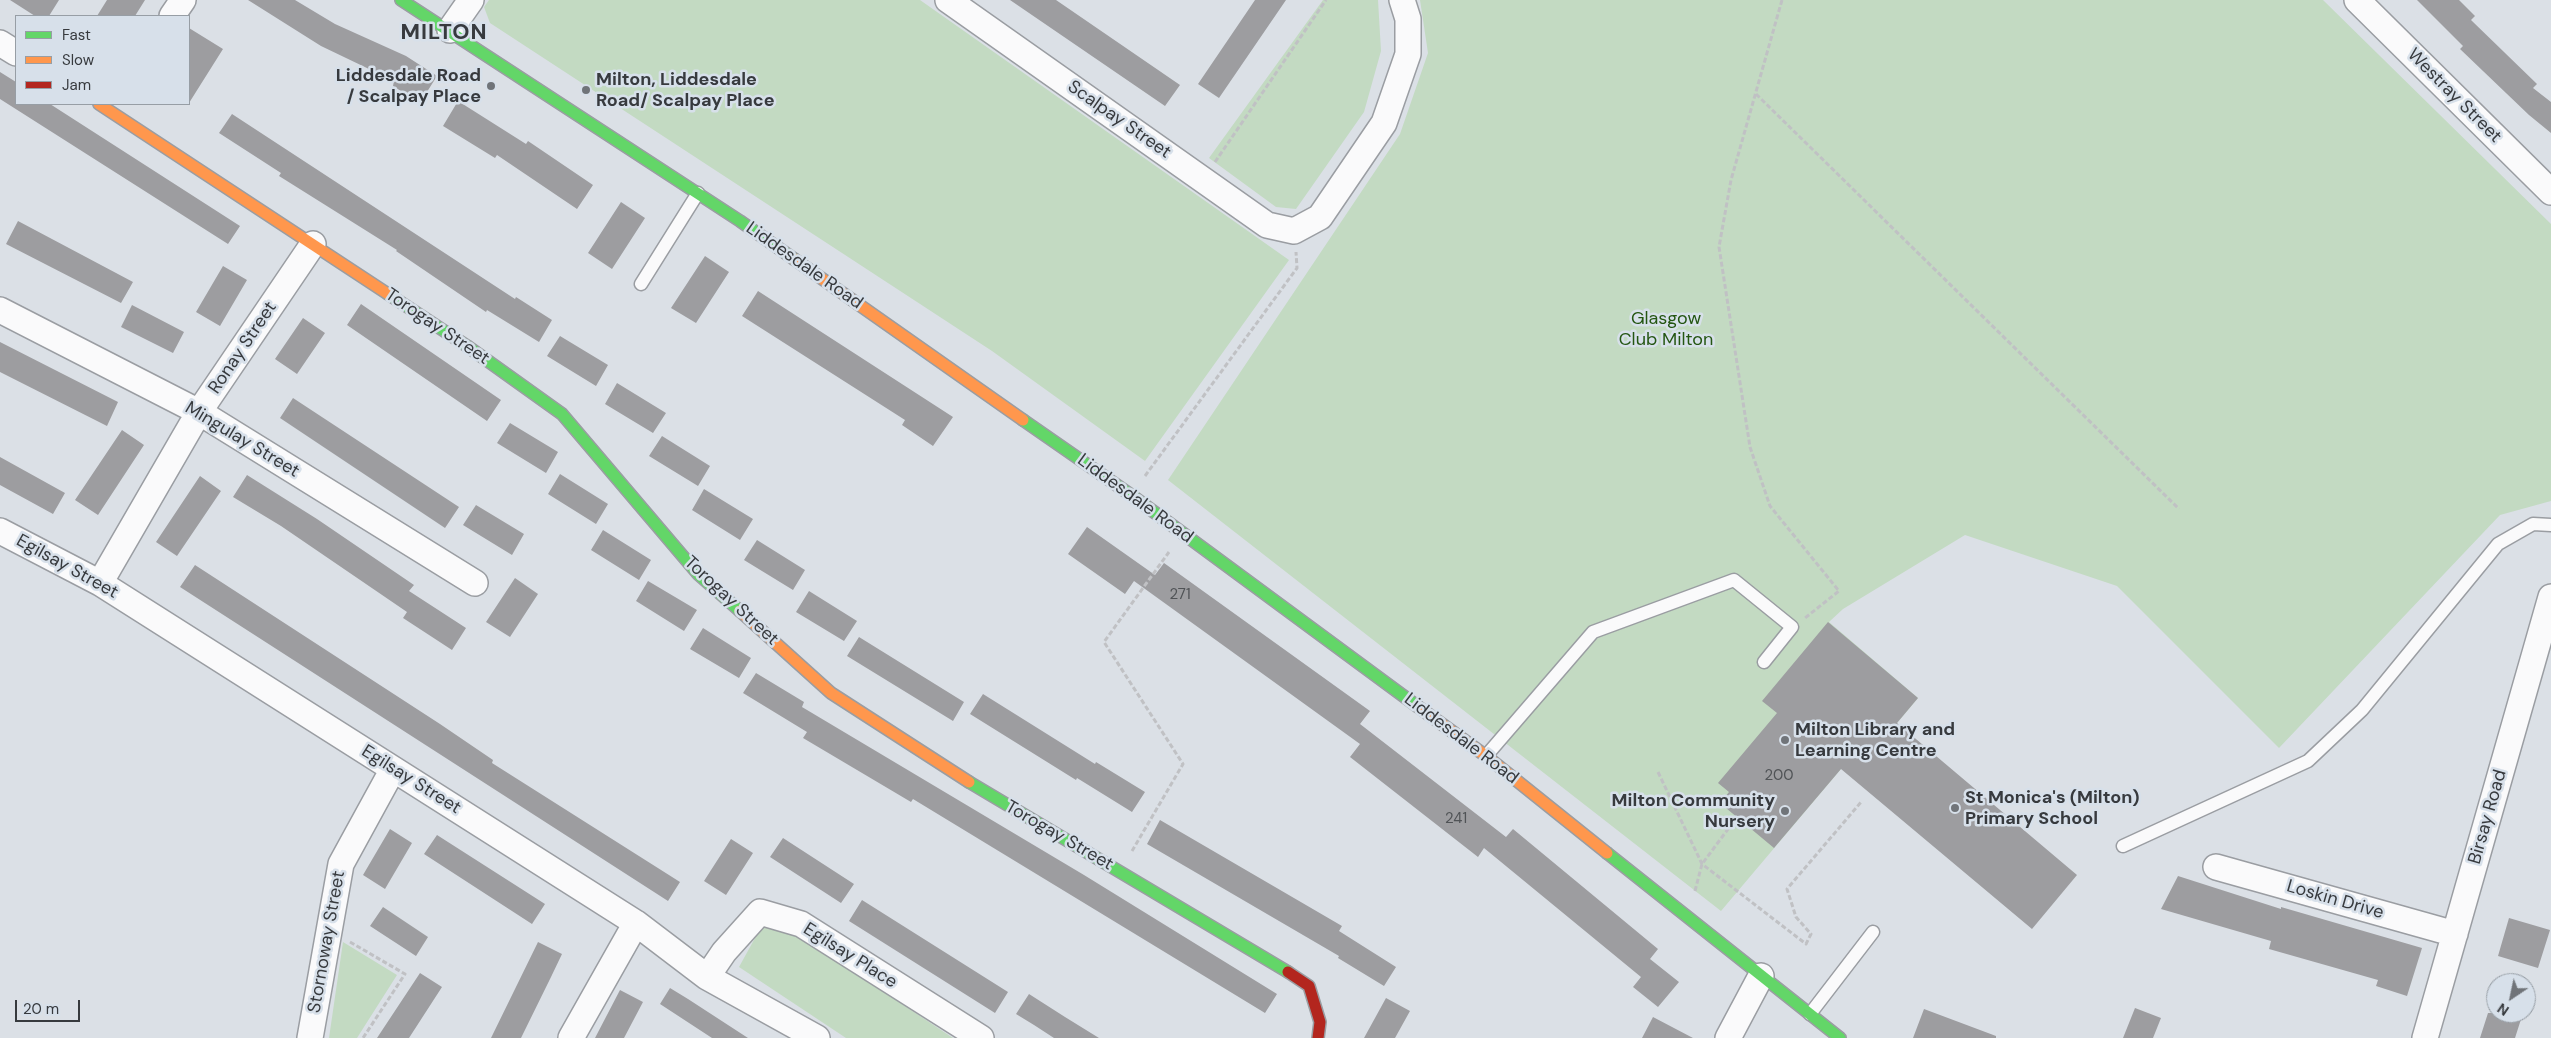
<!DOCTYPE html>
<html>
<head>
<meta charset="utf-8">
<style>
	body { margin:0 }
	#map { position:relative; width:2551px; height:1038px; overflow:hidden; background:#dbe0e6; font-family:"DM Sans",sans-serif }
	canvas { display:block }
	.legend { position:absolute; left:15px; top:15px; width:175px; height:90px; box-sizing:border-box; background:#d7e0ea; border:1px solid #979ea5; margin:0; padding:6px 9px; list-style:none; font-size:15px; color:#373a3e }
	.legend li { display:flex; align-items:center; gap:10px; height:25px }
	.legend b { width:25px; border:1px solid #979ea5 }
	.north { position:absolute; left:2486px; top:973px; width:50px; height:50px; box-sizing:border-box; background:#d7e0ea; border:1px solid #979ea5; border-radius:50%; rotate:214deg; font-size:14px; font-weight:700; line-height:20px; text-align:center; color:#373a3e }
	.north::after { content:''; display:block; margin:auto; width:18px; height:22px; background:#707479; clip-path:polygon(50% 0,100% 100%,50% 72%,0 100%) }
	.scale { position:absolute; left:15px; top:1000px; width:65px; height:22px; box-sizing:border-box; border:2px solid #373a3e; border-top:0; padding-left:6px; font-size:15px; line-height:18px; white-space:nowrap; color:#373a3e; -webkit-text-stroke:4px #d7e0ea; paint-order:stroke }
</style>
</head>
<body>
<div id="map">
<canvas width="2551" height="1038"></canvas>
<ul class="legend">
<li><b style="height:6px;background:#63d668"></b>Fast</li>
<li><b style="height:6px;background:#ff974d"></b>Slow</li>
<li><b style="height:6px;background:#b3261e"></b>Jam</li>
</ul>
<div class="north">N</div>
<div class="scale">20 m</div>
</div>
<script>
const ctx = document.querySelector('canvas').getContext('2d');
ctx.lineJoin = 'round';
function paint(path, color) { ctx.fillStyle = color; ctx.fill(path, 'evenodd'); }
function strokePath(path, color, width, dash) { ctx.strokeStyle = color; ctx.lineWidth = width; ctx.lineCap = dash ? 'butt' : 'round'; ctx.setLineDash(dash || []); ctx.stroke(path); }
function label(font, color, halo, rows, align = 'center') {
  ctx.font = font + ' "DM Sans",sans-serif'; ctx.lineWidth = 5; ctx.setLineDash([]); ctx.textBaseline = 'middle'; ctx.strokeStyle = halo; ctx.fillStyle = color; for (const [text, x, y, turn = 0] of rows) {
    ctx.save(); ctx.translate(x, y); ctx.rotate((+turn || 0) * Math.PI / 180); ctx.textAlign = isNaN(turn) ? turn : align; if (halo) ctx.strokeText(text, 0, 0); ctx.fillText(text, 0, 0); ctx.restore();
  }
}
paint(new Path2D(`
	M 489,0 L 920,0 L 1289,260 L 1145,461 L 992,351 L 490,23 L 484,7 Z
	M 1323,0 L 1378,0 L 1381,51 L 1364,112 L 1296,209 L 1276,207 L 1209,158 Z
	M 1420,0 L 2323,0 L 2551,224 L 2551,501 L 2500,515 L 2279,748 L 2117,586 L 1965,535 L 1843,609 L 1829,622 L 1918,698 L 1897,723 L 1841,769 L 1721,911 L 1168,480 L 1400,134 L 1428,53 Z
	M 782,924 L 953,1038 L 846,1038 L 739,967 L 760,929 Z
	M 343,942 L 397,975 L 357,1038 L 329,1038 Z`), '#c3dac2');
paint(new Path2D(`
	M 10,0 L 59,0 L 49,16 L 35,16 Z
	M 107,0 L 145,0 L 135,16 L 97,16 Z
	M 248,0 L 295,0 L 335,24 L 406,56 L 437,76 L 420,103 L 393,86 L 394,81 L 321,46 Z
	M 1010,0 L 1056,0 L 1180,85 L 1165,106 Z
	M 1255,0 L 1286,0 L 1219,98 L 1198,84 Z
	M 2417,0 L 2459,0 L 2475,16 L 2471,20 L 2537,84 L 2533,88 L 2551,102 L 2551,133 L 2529,115 L 2460,49 L 2463,46 Z
	M 189,28 L 223,49 L 189,103 Z
	M 0,72 L 16,82 L 16,104 L 50,104 L 240,226 L 228,244 L 0,99 Z
	M 458,101 L 526,144 L 528,141 L 593,185 L 577,209 L 497,155 L 495,158 L 443,126 Z
	M 232,114 L 515,299 L 516,297 L 552,320 L 539,342 L 487,310 L 486,312 L 396,251 L 397,250 L 279,176 L 281,173 L 219,133 Z
	M 621,202 L 645,218 L 612,269 L 588,253 Z
	M 18,221 L 133,282 L 121,303 L 6,244 Z
	M 705,256 L 729,272 L 696,323 L 671,308 Z
	M 223,266 L 247,280 L 220,326 L 196,312 Z
	M 758,291 L 953,417 L 933,446 L 902,425 L 905,420 L 742,316 Z
	M 361,304 L 501,400 L 487,421 L 347,325 Z
	M 132,305 L 184,332 L 173,353 L 121,327 Z
	M 303,318 L 325,333 L 297,374 L 275,359 Z
	M 560,336 L 608,365 L 596,386 L 547,356 Z
	M 0,342 L 118,402 L 107,426 L 0,372 Z
	M 617,383 L 666,413 L 653,433 L 605,404 Z
	M 293,398 L 459,507 L 445,528 L 280,418 Z
	M 510,423 L 558,452 L 546,473 L 497,443 Z
	M 122,430 L 144,445 L 98,515 L 75,500 Z
	M 662,436 L 710,466 L 698,486 L 649,456 Z
	M 0,457 L 65,493 L 53,514 L 0,485 Z
	M 560,474 L 608,504 L 596,524 L 548,494 Z
	M 247,475 L 317,519 L 414,585 L 409,591 L 466,628 L 452,650 L 403,618 L 407,612 L 281,526 L 233,497 Z
	M 200,476 L 221,491 L 177,556 L 156,542 Z
	M 704,489 L 753,519 L 740,540 L 692,510 Z
	M 476,505 L 524,534 L 512,555 L 463,525 Z
	M 1087,527 L 1155,575 L 1164,563 L 1370,711 L 1360,724 L 1506,837 L 1513,829 L 1658,949 L 1650,959 L 1679,982 L 1658,1007 L 1633,987 L 1641,977 L 1484,848 L 1478,857 L 1350,757 L 1360,744 L 1134,581 L 1125,594 L 1068,554 Z
	M 603,530 L 651,560 L 639,580 L 591,550 Z
	M 757,540 L 805,570 L 793,590 L 744,560 Z
	M 195,565 L 440,724 L 493,760 L 492,763 L 680,882 L 668,901 L 180,587 Z
	M 515,578 L 538,594 L 510,637 L 486,622 Z
	M 648,581 L 697,610 L 684,631 L 636,601 Z
	M 809,591 L 857,621 L 844,641 L 796,612 Z
	M 1828,622 L 1918,698 L 1897,723 L 2077,875 L 2032,929 L 1841,769 L 1774,848 L 1720,803 L 1729,792 L 1718,783 L 1777,713 L 1762,701 Z
	M 703,628 L 751,658 L 739,678 L 690,649 Z
	M 859,637 L 964,702 L 953,721 L 847,656 Z
	M 756,673 L 804,702 L 802,707 L 1084,875 L 1277,994 L 1265,1013 L 913,799 L 911,802 L 803,738 L 807,732 L 743,693 Z
	M 983,694 L 1095,764 L 1096,762 L 1145,792 L 1132,812 L 1077,778 L 1076,780 L 970,714 Z
	M 1160,820 L 1342,926 L 1339,931 L 1396,967 L 1384,986 L 1338,958 L 1339,956 L 1147,844 Z
	M 390,829 L 412,843 L 385,889 L 363,875 Z
	M 437,835 L 545,904 L 532,924 L 424,854 Z
	M 783,838 L 854,884 L 841,903 L 770,857 Z
	M 731,839 L 753,853 L 726,895 L 704,881 Z
	M 2178,876 L 2281,909 L 2281,907 L 2422,948 L 2407,996 L 2376,986 L 2378,980 L 2269,949 L 2271,941 L 2161,909 Z
	M 862,900 L 1008,992 L 995,1013 L 849,921 Z
	M 383,907 L 428,937 L 416,956 L 370,926 Z
	M 2509,918 L 2550,930 L 2538,968 L 2498,956 Z
	M 538,942 L 562,954 L 551,977 L 521,1038 L 491,1038 Z
	M 420,973 L 442,987 L 409,1038 L 377,1038 Z
	M 670,988 L 688,999 L 748,1038 L 712,1038 L 660,1004 Z
	M 620,990 L 643,1002 L 624,1038 L 595,1038 Z
	M 1029,994 L 1065,1017 L 1099,1038 L 1054,1038 L 1034,1025 L 1016,1014 Z
	M 1386,998 L 1410,1011 L 1395,1038 L 1364,1038 Z
	M 2135,1008 L 2161,1018 L 2153,1038 L 2123,1038 Z
	M 1924,1009 L 1996,1036 L 1996,1038 L 1913,1038 Z
	M 2488,1013 L 2523,1013 L 2515,1038 L 2480,1038 Z
	M 1653,1017 L 1693,1038 L 1642,1038 Z`), '#9d9da0');
const lane = new Path2D(`
	M 641,284 L 698,193
	M 1486,756 L 1593,632 L 1734,580 L 1792,627 L 1764,662
	M 2123,846 L 2308,761 L 2362,710 L 2498,544 L 2533,524 L 2551,525
	M 1810,1014 L 1873,932`);
const street = new Path2D(`
	M 948,0 L 1267,225 L 1294,231 L 1320,217 L 1384,123 L 1408,54 L 1408,19 L 1402,0
	M 2357,0 L 2551,192
	M 172,16 L 183,0
	M 450,30 L 471,0
	M 0,43 L 16,53
	M 0,310 L 199,412 L 475,583
	M 0,531 L 100,583 L 636,923 L 707,977 L 817,1038
	M 100,583 L 199,412 L 313,244
	M 2216,867 L 2455,934
	M 707,977 L 724,952 L 760,912 L 801,924 L 981,1038
	M 310,1038 L 341,864 L 393,769
	M 571,1038 L 636,923
	M 1728,1038 L 1761,976
	M 2425,1038 L 2551,597`);
const fast = new Path2D(`
	M 401,0 L 740,221 L 794,259
	M 388,294 L 467,346 L 562,414 L 698,574 L 740,611
	M 1023,420 L 1131,495 L 1417,706
	M 969,782 L 1288,972
	M 1607,853 L 1840,1038`);
const slow = new Path2D(`
	M 99,104 L 388,294
	M 794,259 L 1023,420
	M 740,611 L 831,693 L 969,782
	M 1417,706 L 1486,756 L 1607,853`);
const jam = new Path2D(`
	M 1288,972 L 1309,986 L 1320,1022 L 1318,1038`);
strokePath(lane, '#9a9da2', 15);
strokePath(street, '#9a9da2', 28);
strokePath(fast, '#9a9da2', 14);
strokePath(slow, '#9a9da2', 14);
strokePath(jam, '#9a9da2', 14);
strokePath(new Path2D(`
	M 1782,0 L 1731,180 L 1719,247 L 1750,447 L 1770,506 L 1839,591 L 1805,618
	M 1756,94 L 2179,509
	M 1215,162 L 1326,0
	M 1145,476 L 1297,268 L 1296,252
	M 1658,772 L 1702,864 L 1806,944 L 1811,934 L 1796,917 L 1787,889 L 1862,801
	M 1132,851 L 1183,764 L 1104,642 L 1169,552
	M 1695,891 L 1702,864 L 1737,817
	M 350,942 L 405,974 L 363,1038`), '#c0c1c4', 3, [5, 2.5]);
strokePath(lane, '#fafafb', 12);
strokePath(street, '#fafafb', 25);
strokePath(fast, '#63d668', 11);
strokePath(slow, '#ff974d', 11);
strokePath(jam, '#b3261e', 11);
for (const [x, y, r, color] of [
	[491,86,5,"#707479"],
	[586,90,5,"#707479"],
	[1785,740,5,"#707479"],
	[1955,808,5,"#707479"],
	[1785,811,5,"#707479"]
]) { const dot = new Path2D(); dot.arc(x, y, r, 0, 2 * Math.PI); ctx.fillStyle = color; ctx.fill(dot); strokePath(dot, '#d7e0ea', 2); }
label('15px', '#505356', null, [
	["271",1180,595],
	["200",1779,776],
	["241",1456,819]
]);
label('bold 18px', '#373a3e', '#d7e0ea', [
	["Liddesdale Road",481,76,"right"],
	["/ Scalpay Place",481,97,"right"],
	["Milton, Liddesdale",596,80],
	["Road/ Scalpay Place",596,101],
	["Milton Library and",1795,730],
	["Learning Centre",1795,751],
	["St Monica's (Milton)",1965,798],
	["Primary School",1965,819],
	["Milton Community",1775,801,"right"],
	["Nursery",1775,822,"right"]
], 'left');
label('18px', '#373a3e', '#d7e0ea', [
	["Westray Street",2454,96,45],
	["Scalpay Street",1119,120,35],
	["Liddesdale Road",804,266,35],
	["Torogay Street",437,327,34],
	["Ronay Street",243,348,-56],
	["Mingulay Street",242,440,31],
	["Liddesdale Road",1135,499,36],
	["Egilsay Street",67,567,29],
	["Torogay Street",731,601,43],
	["Liddesdale Road",1461,739,37],
	["Egilsay Street",411,780,32],
	["Birsay Road",2488,817,-74],
	["Torogay Street",1059,836,30],
	["Loskin Drive",2335,900,16],
	["Stornoway Street",327,942,-80],
	["Egilsay Place",850,956,32]
]);
label('18px', '#245612', '#d7e0ea', [
	["Glasgow",1666,319],
	["Club Milton",1666,340]
]);
ctx.letterSpacing = '1px';
label('bold 22px', '#373a3e', '#d7e0ea', [
	["MILTON",444,33]
]);
ctx.letterSpacing = '0px';
</script>
</body>
</html>
